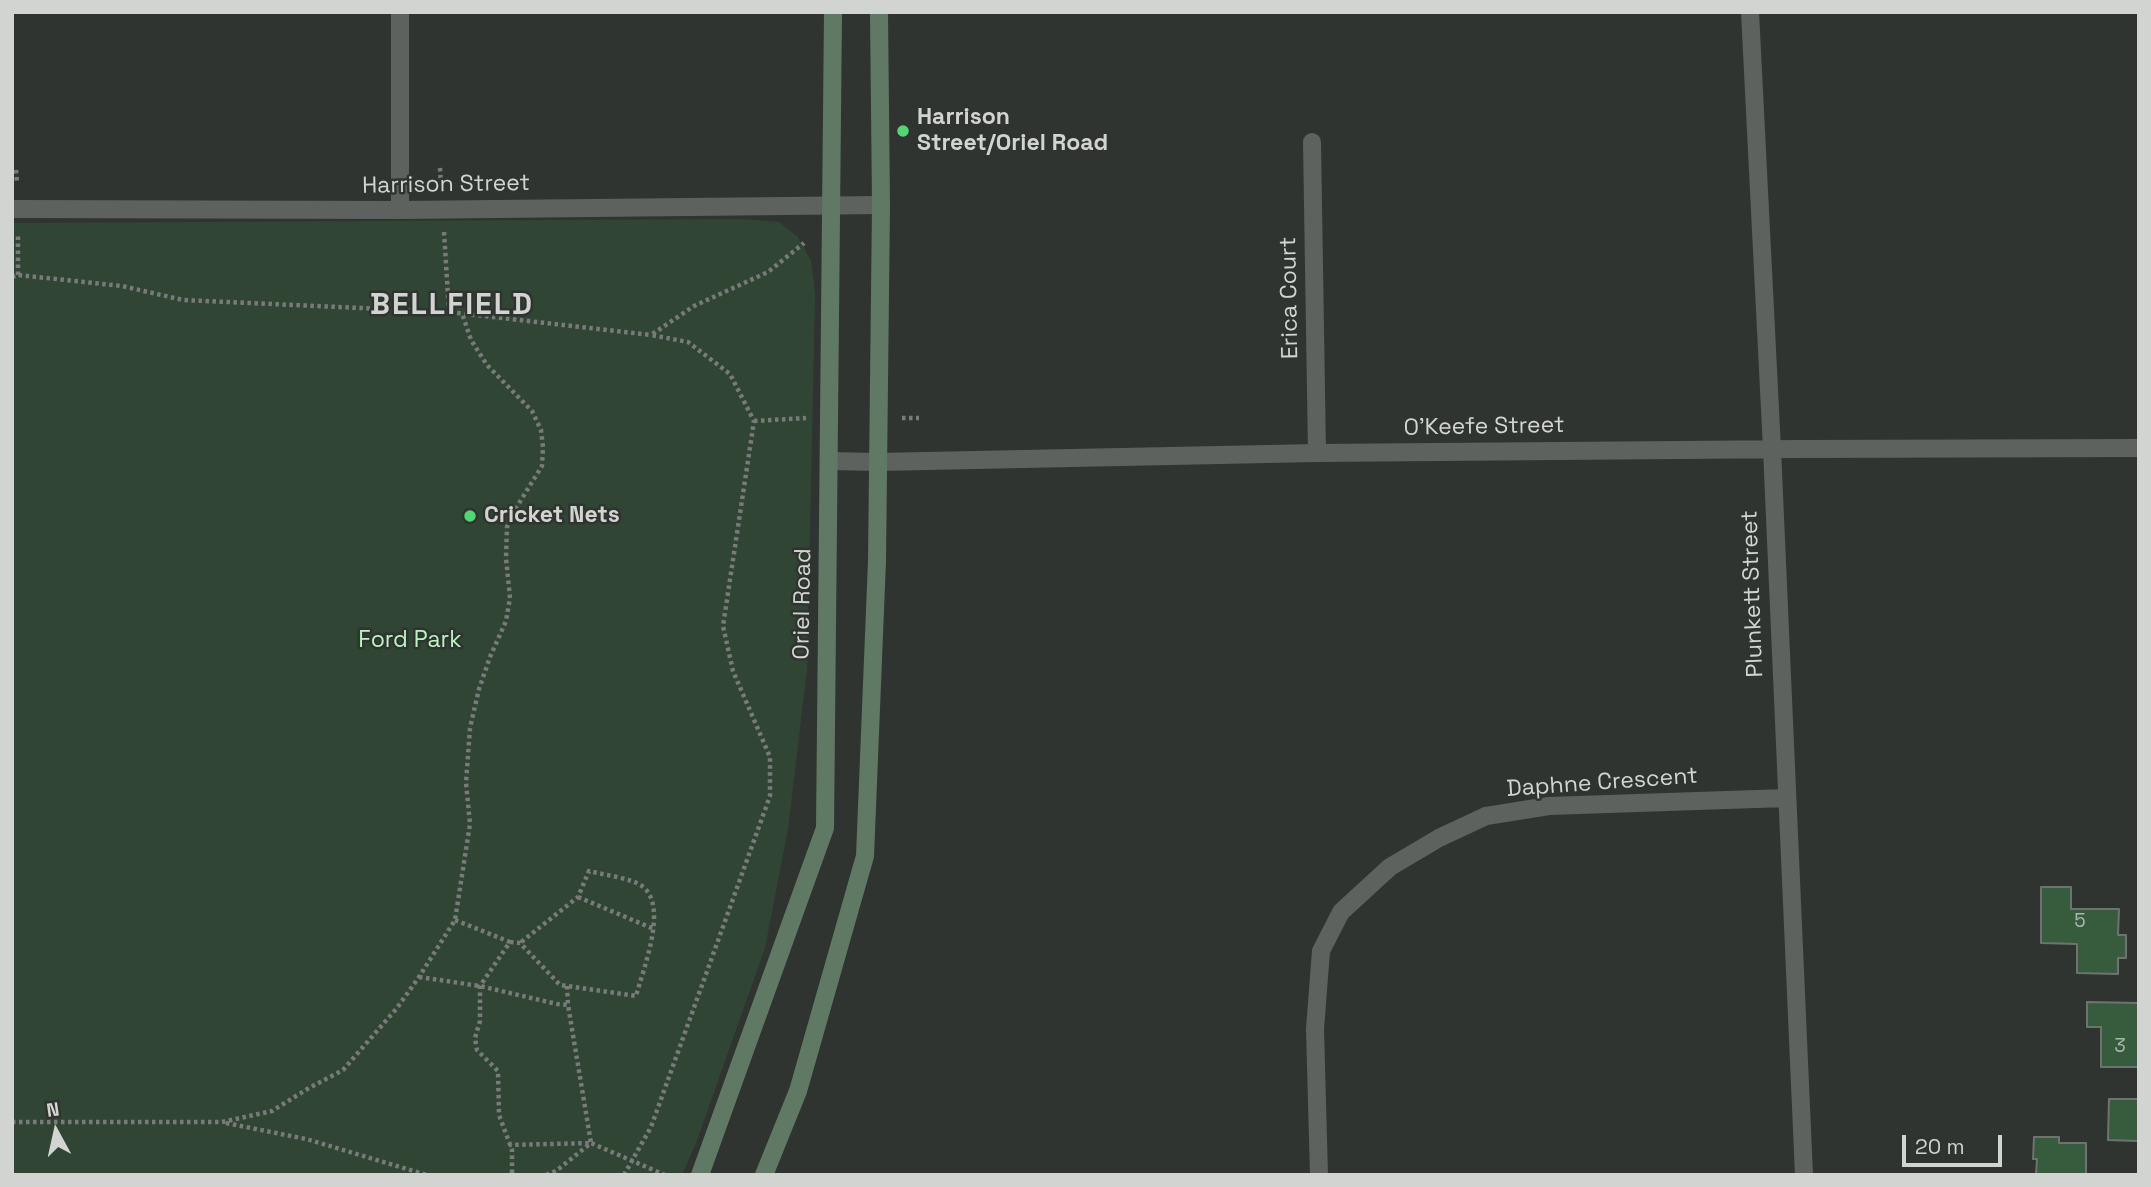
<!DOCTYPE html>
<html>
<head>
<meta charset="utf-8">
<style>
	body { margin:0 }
	#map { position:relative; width:2151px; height:1187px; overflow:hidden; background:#303430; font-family:"Space Grotesk",sans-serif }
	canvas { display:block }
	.frame { position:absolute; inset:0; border:14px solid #d2d4d2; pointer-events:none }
	.north { position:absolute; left:21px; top:1096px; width:70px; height:70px; -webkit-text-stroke:5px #303430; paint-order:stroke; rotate:352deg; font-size:19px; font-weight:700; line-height:28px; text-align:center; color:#d2d4d2 }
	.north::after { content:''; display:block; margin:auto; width:24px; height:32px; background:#d2d4d2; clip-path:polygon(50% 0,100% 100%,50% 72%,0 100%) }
	.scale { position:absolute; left:1902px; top:1135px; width:100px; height:32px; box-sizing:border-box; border:4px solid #d2d4d2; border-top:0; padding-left:9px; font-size:21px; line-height:24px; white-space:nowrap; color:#d2d4d2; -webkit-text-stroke:5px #303430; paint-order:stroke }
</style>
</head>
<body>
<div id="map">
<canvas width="2151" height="1187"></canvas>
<div class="frame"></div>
<div class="north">N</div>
<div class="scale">20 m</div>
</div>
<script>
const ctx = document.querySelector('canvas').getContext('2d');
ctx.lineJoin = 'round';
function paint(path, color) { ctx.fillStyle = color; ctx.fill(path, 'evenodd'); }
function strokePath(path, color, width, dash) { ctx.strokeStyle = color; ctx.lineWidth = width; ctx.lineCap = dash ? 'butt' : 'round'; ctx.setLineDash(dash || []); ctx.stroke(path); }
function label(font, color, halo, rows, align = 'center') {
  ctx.font = font + ' "Space Grotesk",sans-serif'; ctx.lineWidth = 5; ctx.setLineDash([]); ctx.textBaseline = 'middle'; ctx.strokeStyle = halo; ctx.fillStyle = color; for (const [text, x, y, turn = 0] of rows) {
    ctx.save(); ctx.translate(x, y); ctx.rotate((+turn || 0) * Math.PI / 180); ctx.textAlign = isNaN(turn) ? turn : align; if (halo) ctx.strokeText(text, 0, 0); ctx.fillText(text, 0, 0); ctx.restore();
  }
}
paint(new Path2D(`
	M 741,219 L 779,222 L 798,237 L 811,261 L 815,294 L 807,669 L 788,829 L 765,948 L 696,1143 L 682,1175 L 12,1175 L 12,223 Z`), '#314534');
const building = new Path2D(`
	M 2041,887 L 2071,887 L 2071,909 L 2119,909 L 2118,935 L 2126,935 L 2126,958 L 2118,958 L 2118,974 L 2077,973 L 2077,944 L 2041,943 Z
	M 2087,1002 L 2139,1003 L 2139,1067 L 2101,1067 L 2101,1027 L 2087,1027 Z
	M 2109,1099 L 2139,1099 L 2139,1141 L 2108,1140 Z
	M 2034,1137 L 2059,1137 L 2059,1143 L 2086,1143 L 2086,1175 L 2036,1175 L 2037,1159 L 2033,1159 Z`);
paint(building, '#375b3d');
strokePath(building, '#6f7370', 2);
strokePath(new Path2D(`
	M 440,168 L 441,185
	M 16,170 L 17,183
	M 444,232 L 449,312
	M 18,275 L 18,234
	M 12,277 L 18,275 L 122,286 L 183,300 L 449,312 L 651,335
	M 902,418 L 919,418
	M 754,421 L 806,418
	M 578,897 L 654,929
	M 455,920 L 510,942 L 480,986 L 480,1021 L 475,1038 L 477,1050 L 498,1071 L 499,1115 L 512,1150 L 512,1175
	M 510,942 L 520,943 L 560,985 L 636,996 C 643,970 669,905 642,886 C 631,878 604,875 589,871 L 578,897 L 520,943
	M 419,977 L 480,986 L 557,1004 L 568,1005 L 591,1143 L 509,1145
	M 567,986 L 568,1005
	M 12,1122 L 222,1122 L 272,1111 L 309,1088 L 343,1070 L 397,1008 L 419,977 L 455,920 L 470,824 L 466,783 L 470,728 L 479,689 L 490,657 L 506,621 L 510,598 L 506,558 L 507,527 L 516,508 L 542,466 L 543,447 L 541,430 L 532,411 L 487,365 L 471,340 L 462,313
	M 226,1123 L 306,1139 L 427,1175
	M 546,1175 L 556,1171 L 591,1143 L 665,1175
	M 624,1175 L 651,1127 L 770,796 L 770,757 L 733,671 L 723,626 L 754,421 L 730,374 L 688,342 L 651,335 L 694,306 L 768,272 L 804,243`), '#787b78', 4.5, [3.5, 3.5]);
strokePath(new Path2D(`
	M 1750,12 L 1772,449 L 1804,1175
	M 1312,142 L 1317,453
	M 12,209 L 400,210 L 881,205
	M 400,210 L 400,12
	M 830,461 L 877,462 L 1317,453 L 1800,449 L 2139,448
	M 1319,1175 L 1315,1029 L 1321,951 L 1341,912 L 1390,867 L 1439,838 L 1486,816 L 1549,806 L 1786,798`), '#5e625f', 18);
strokePath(new Path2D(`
	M 700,1175 L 825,828 L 833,12
	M 764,1175 L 798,1091 L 865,856 L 877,561 L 881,205 L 879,12`), '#607965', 18);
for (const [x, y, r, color] of [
	[903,131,7,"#52d673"],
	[470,516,7,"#52d673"]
]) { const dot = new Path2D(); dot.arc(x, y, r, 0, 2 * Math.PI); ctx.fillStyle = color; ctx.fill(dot); strokePath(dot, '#303430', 2.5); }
label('19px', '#abb6ad', null, [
	["5",2080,922],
	["3",2120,1047]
]);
label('bold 23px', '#d2d4d2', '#303430', [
	["Harrison",917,118],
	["Street/Oriel Road",917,144],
	["Cricket Nets",484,516]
], 'left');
label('23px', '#d2d4d2', '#303430', [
	["Harrison Street",446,185,-1],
	["Erica Court",1290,298,-91],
	["O'Keefe Street",1484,427,-1],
	["Plunkett Street",1753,594,-92],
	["Oriel Road",803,604,-89],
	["Daphne Crescent",1602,783,-4]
]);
label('23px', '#b8f5c1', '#303430', [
	["Ford Park",410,641]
]);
ctx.letterSpacing = '2px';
label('bold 30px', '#d2d4d2', '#303430', [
	["BELLFIELD",452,306]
]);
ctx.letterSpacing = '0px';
</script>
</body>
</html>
